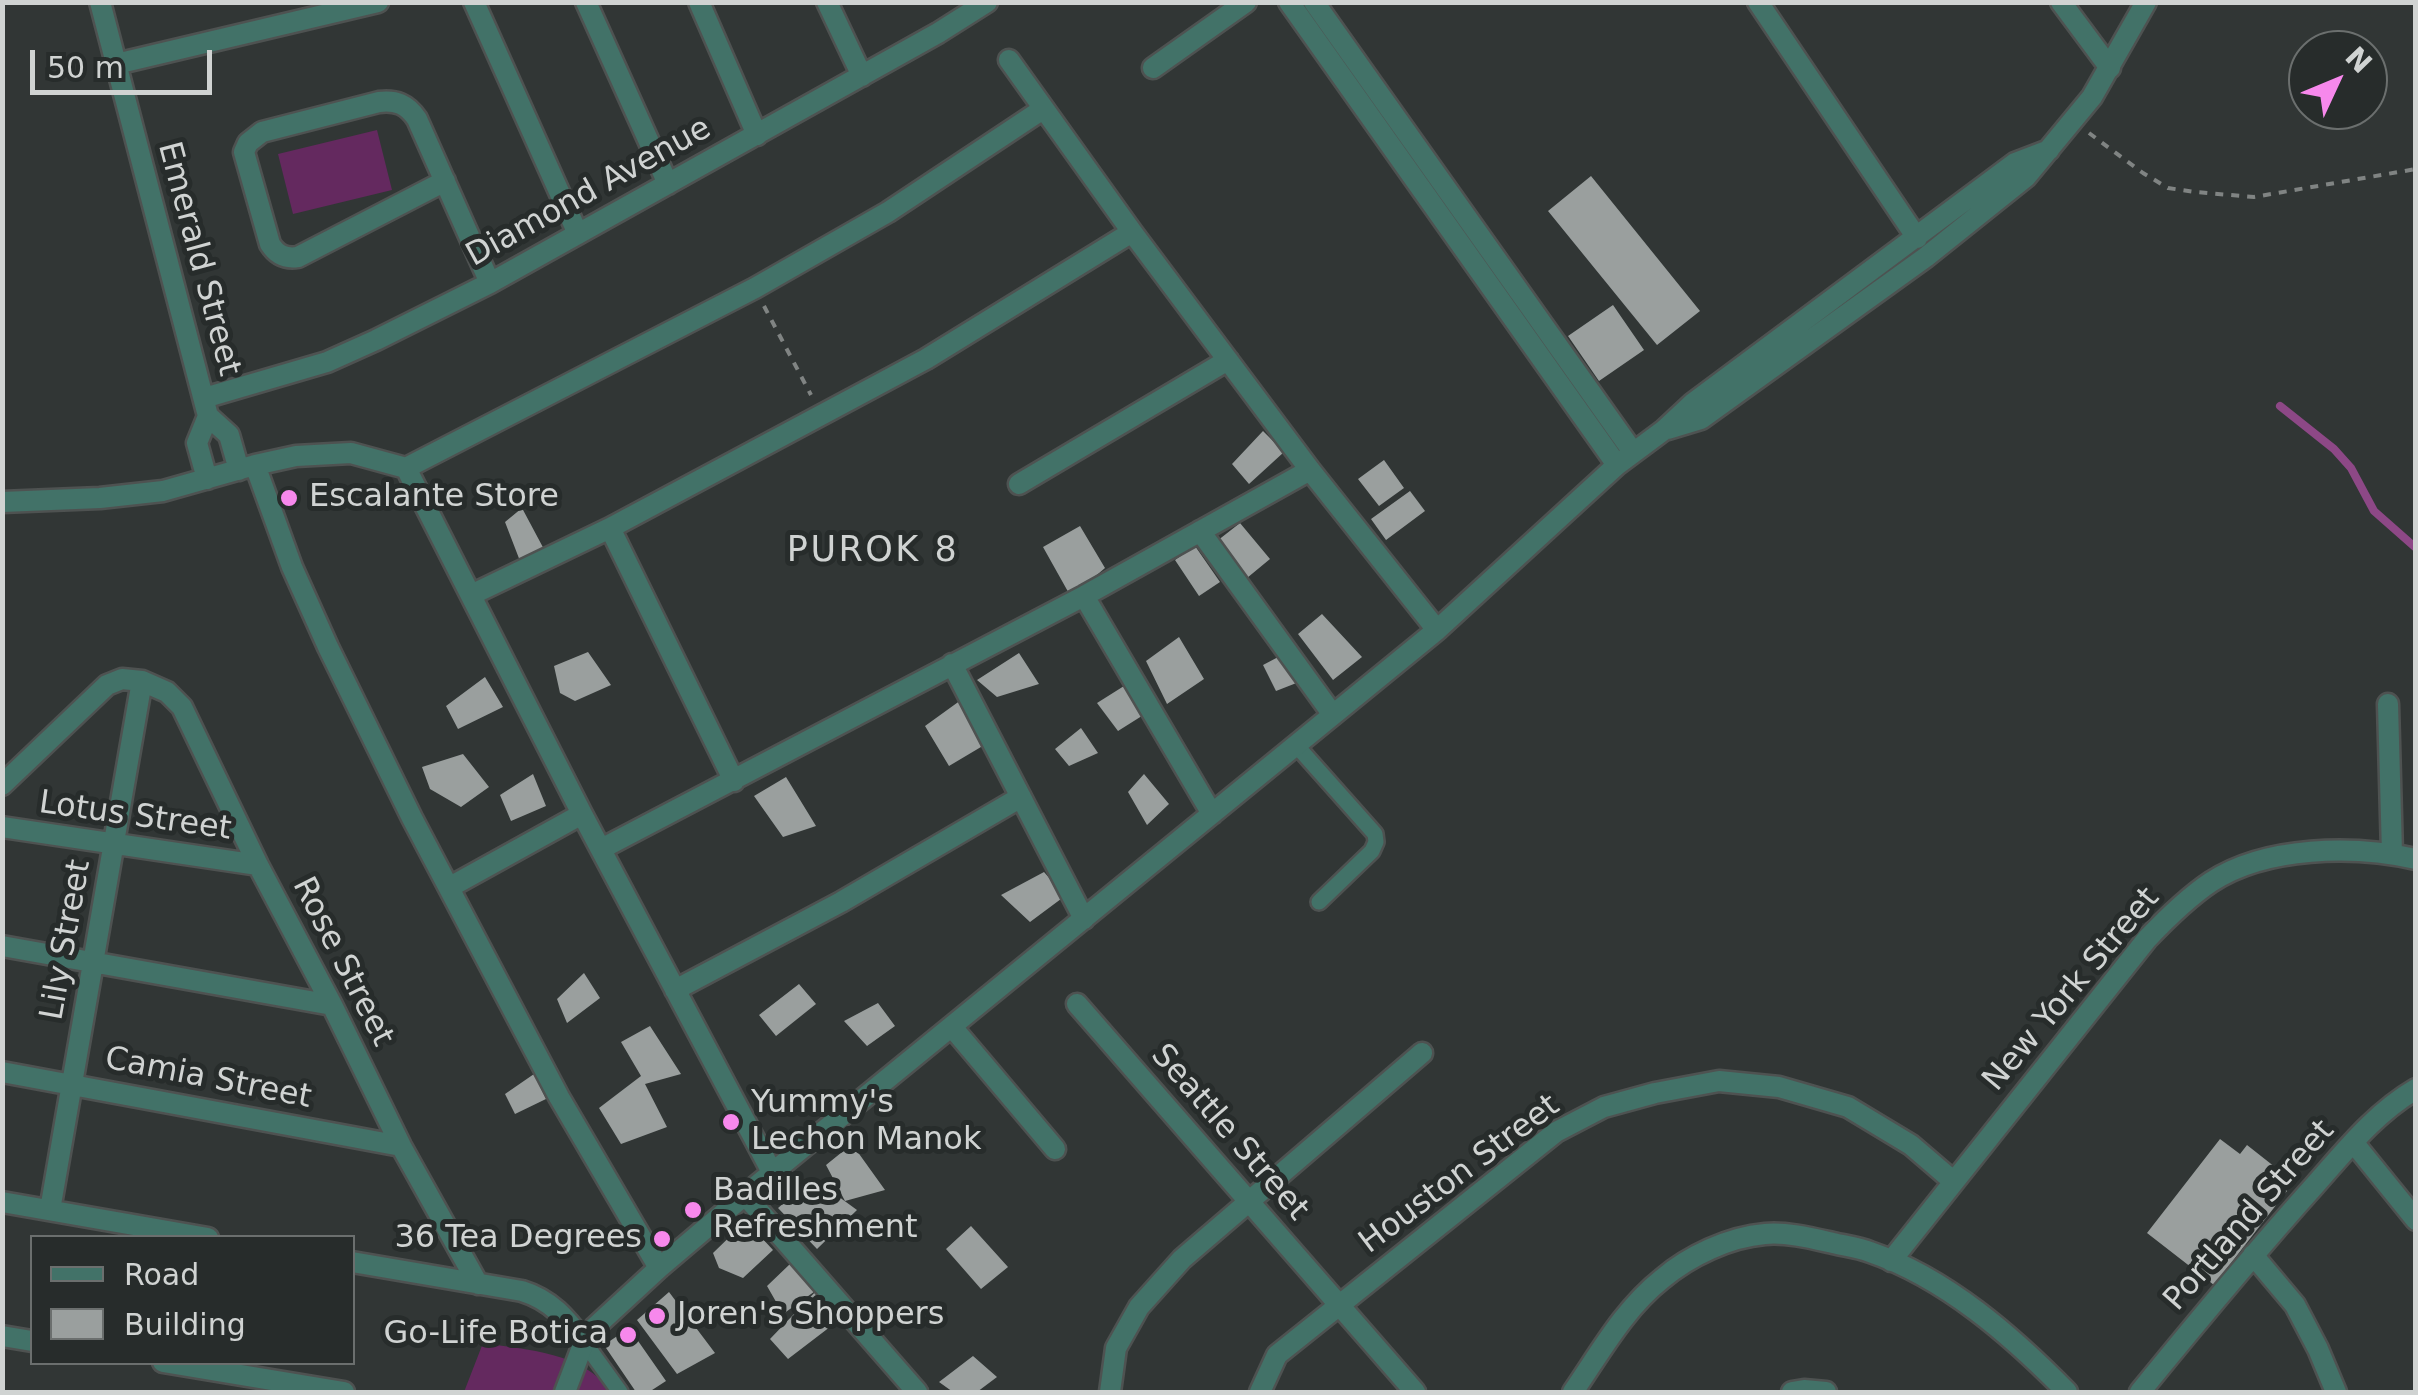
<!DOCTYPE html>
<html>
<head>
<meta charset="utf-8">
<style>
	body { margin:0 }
	#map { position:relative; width:2418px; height:1395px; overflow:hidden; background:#313635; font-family:"DejaVu Sans",sans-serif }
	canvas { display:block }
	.frame { position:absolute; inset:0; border:5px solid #d0d3d2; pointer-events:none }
	.legend { position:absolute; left:30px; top:1235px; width:325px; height:130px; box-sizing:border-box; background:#272c2b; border:2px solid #6b6f6e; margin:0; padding:12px 18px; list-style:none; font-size:30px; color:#d0d3d2 }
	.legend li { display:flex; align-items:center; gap:20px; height:50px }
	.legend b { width:50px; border:2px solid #6b6f6e }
	.north { position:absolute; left:2288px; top:30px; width:100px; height:100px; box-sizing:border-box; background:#272c2b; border:2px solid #6b6f6e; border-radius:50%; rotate:46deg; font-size:28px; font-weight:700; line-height:40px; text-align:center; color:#d0d3d2 }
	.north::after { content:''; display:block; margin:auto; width:35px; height:45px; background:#f788ec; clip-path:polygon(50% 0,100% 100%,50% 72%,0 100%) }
	.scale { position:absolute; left:30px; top:50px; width:182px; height:45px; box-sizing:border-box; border:5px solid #d0d3d2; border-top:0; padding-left:12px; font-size:30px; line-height:35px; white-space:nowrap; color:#d0d3d2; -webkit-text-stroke:8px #272c2b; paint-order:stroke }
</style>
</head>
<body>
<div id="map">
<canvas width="2418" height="1395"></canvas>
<div class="frame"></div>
<ul class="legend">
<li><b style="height:12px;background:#427268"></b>Road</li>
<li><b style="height:28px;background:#9a9f9e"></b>Building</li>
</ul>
<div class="north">N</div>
<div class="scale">50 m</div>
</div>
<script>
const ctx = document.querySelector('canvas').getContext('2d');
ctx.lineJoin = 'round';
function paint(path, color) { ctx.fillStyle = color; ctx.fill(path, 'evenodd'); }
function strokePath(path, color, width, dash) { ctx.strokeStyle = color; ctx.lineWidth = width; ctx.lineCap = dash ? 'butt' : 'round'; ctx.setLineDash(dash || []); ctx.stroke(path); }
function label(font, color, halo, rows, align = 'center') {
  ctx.font = font + ' "DejaVu Sans",sans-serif'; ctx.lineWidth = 10; ctx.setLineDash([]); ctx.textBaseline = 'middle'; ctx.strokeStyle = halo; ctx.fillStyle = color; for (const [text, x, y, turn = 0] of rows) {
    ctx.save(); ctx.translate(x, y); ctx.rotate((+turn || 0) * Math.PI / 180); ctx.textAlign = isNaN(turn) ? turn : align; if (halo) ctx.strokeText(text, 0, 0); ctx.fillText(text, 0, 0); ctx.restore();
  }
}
paint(new Path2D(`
	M 377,130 L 392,190 L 293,214 L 278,154 Z
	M 483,1343 C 527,1350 584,1352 611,1392 L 464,1392 Z`), '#64295f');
strokePath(new Path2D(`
	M 2280,406 L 2334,449 L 2351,468 L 2374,511 L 2416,548`), '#8d4886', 8);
paint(new Path2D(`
	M 1591,176 L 1700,311 L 1657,345 L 1548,211 Z
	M 1613,305 L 1644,350 L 1599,381 L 1568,336 Z
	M 1263,431 L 1284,452 L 1249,484 L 1232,464 Z
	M 1384,460 L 1404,488 L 1379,506 L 1358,479 Z
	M 1410,491 L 1425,511 L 1386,540 L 1371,519 Z
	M 522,508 L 546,553 L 520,561 L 505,522 Z
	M 1240,523 L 1270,559 L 1247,578 L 1217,541 Z
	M 1080,526 L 1105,568 L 1071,597 L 1043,547 Z
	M 1195,546 L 1220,582 L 1199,596 L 1175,560 Z
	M 1322,614 L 1362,657 L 1333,680 L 1298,634 Z
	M 1179,637 L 1204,679 L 1167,704 L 1146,661 Z
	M 588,652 L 611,685 L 575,701 L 560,693 L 554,666 Z
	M 1019,653 L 1039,684 L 997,697 L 977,680 Z
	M 1282,655 L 1299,682 L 1276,691 L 1263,665 Z
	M 485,677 L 503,707 L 458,729 L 446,706 Z
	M 1124,686 L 1145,714 L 1118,731 L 1097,703 Z
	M 961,700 L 986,744 L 949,766 L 925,726 Z
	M 1081,728 L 1098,753 L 1069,766 L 1055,749 Z
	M 463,754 L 489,787 L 461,807 L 430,789 L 422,767 Z
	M 533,774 L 546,806 L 511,821 L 500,795 Z
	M 1144,774 L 1169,804 L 1147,825 L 1128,792 Z
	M 786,777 L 816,826 L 783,837 L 754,796 Z
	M 1044,872 L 1065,896 L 1030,922 L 1001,895 Z
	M 584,973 L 600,998 L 567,1023 L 557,999 Z
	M 799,984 L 816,1004 L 776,1036 L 759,1015 Z
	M 878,1003 L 895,1026 L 867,1046 L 844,1021 Z
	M 650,1026 L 681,1074 L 645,1084 L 667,1127 L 621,1144 L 599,1108 L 641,1076 L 621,1042 Z
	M 534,1074 L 546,1099 L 515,1114 L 505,1094 Z
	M 2220,1139 L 2240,1154 L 2247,1145 L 2280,1171 L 2273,1180 L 2287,1191 L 2214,1285 L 2147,1233 Z
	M 852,1144 L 885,1190 L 845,1201 L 826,1165 Z
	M 813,1178 L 857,1210 L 817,1249 L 778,1208 Z
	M 746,1221 L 773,1250 L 743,1278 L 719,1268 L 713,1253 Z
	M 971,1226 L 1008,1267 L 981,1289 L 946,1249 Z
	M 790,1264 L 818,1289 L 783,1314 L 767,1286 Z
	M 818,1289 L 843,1317 L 788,1359 L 770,1339 Z
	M 669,1292 L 715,1353 L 677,1374 L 637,1320 Z
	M 629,1328 L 666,1381 L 649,1392 L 636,1392 L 604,1345 Z
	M 973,1356 L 997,1377 L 977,1392 L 953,1392 L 939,1382 Z`), '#9a9f9e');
const service = new Path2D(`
	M 1296,745 L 1375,834 L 1376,842 L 1372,851 L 1319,902
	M 584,1342 L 620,1392`);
const minor = new Path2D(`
	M 100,2 L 208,416 L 229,435 L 239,470
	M 474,2 L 578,234
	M 586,2 L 668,184
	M 699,2 L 757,135
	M 827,2 L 862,76
	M 1289,2 L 1617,465
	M 1314,2 L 1633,452
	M 1758,2 L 1917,238
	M 2061,2 L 2110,68
	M 1009,60 L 1132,232 L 1310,470 L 1437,630
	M 116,64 L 378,2
	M 1153,68 L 1246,2
	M 445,181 L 298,257 C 285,259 277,255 270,244 L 244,152 L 248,143 L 262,132 L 379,102 C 396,100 407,104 417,119 L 490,283
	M 204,398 L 327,362 L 376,340 L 490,283 L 938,33 L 987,2
	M 1668,429 L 1701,419 L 1926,257 L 2026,177 L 2092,97 L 2146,2
	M 255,465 L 292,567 L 328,647 L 412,818 L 559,1097 L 659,1268
	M 406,468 L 755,288 L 888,212 L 1043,109
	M 207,479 L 197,443 L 208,416
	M 1019,484 L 1228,360
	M 2,502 L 100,498 L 163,491 L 255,465 L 296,456 L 351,453 L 406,468 L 582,814 L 773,1174
	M 610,528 L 734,781
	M 1200,531 L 1333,715
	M 471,595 L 610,528 L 926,359 L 1132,232
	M 1084,596 L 1212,814
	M 952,664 L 1084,919
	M 2388,704 L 2392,854
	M 2,785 L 107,685 L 122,679 L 142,681 L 167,692 L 182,707 L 258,865 L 332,1005 L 401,1146 L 478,1284
	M 2,827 L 258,865
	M 601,849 L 1084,596 L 1310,470
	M 450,887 L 582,814
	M 2,946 L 332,1005
	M 675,990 L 841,902 L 1021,797
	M 1077,1004 L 1415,1392
	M 952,1027 L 1055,1149
	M 2,1072 L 401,1146
	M 2353,1142 L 2416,1220
	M 745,1195 L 917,1392
	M 2,1202 L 208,1238
	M 50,1210 L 142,681
	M 2253,1255 L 2295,1305 L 2318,1349 L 2336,1392
	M 1891,1261 L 2147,939 C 2167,918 2187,898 2211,882 C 2266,846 2354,845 2416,859
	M 352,1262 L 522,1291 C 551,1300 566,1318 584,1342
	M 2,1336 L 32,1341
	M 163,1362 L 344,1392
	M 565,1392 L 584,1342 L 595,1327 L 659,1268 L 745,1195 L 1437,630 L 1617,465 L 1664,430 L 1693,403 L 2015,163 L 2049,150
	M 1110,1392 L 1116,1348 L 1139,1307 L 1182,1259 L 1422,1053
	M 1260,1392 L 1277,1355 L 1556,1132 L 1604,1107 L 1655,1093 L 1719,1081 L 1779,1087 L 1848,1107 L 1911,1145 L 1953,1181
	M 1573,1392 C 1600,1353 1624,1309 1662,1279 C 1689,1256 1729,1237 1765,1234 C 1787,1232 1811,1238 1833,1243 C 1845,1246 1858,1247 1870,1252 C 1946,1278 2012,1336 2067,1392
	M 1792,1392 L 1804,1390 L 1826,1392
	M 2140,1392 C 2197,1322 2255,1252 2315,1185 C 2346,1150 2375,1113 2416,1089`);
strokePath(service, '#4e5251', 20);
strokePath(minor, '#4e5251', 25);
strokePath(new Path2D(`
	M 2089,133 L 2143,173 L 2168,188 L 2195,192 L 2254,197 L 2416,169
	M 764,306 L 811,395`), '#808483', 4, [8, 8]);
strokePath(service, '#427268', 15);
strokePath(minor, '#427268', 20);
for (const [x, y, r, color] of [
	[289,498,10,"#f788ec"],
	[731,1122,10,"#f788ec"],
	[693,1210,10,"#f788ec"],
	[662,1239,10,"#f788ec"],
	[657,1316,10,"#f788ec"],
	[628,1335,10,"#f788ec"]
]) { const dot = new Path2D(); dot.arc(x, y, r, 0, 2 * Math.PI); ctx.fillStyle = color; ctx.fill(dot); strokePath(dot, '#272c2b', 4); }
label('32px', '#d0d3d2', '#272c2b', [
	["Diamond Avenue",589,193,-29],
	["Emerald Street",198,259,75],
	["Lotus Street",135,817,8],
	["Lily Street",67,940,-80],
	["Rose Street",342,962,63],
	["New York Street",2072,990,-50],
	["Camia Street",208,1079,11],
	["Seattle Street",1229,1133,49],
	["Houston Street",1460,1175,-37],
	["Portland Street",2250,1216,-49]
]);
label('32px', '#d0d3d2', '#272c2b', [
	["Escalante Store",309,498],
	["Yummy's",751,1104],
	["Lechon Manok",751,1141],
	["Badilles",713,1192],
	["Refreshment",713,1229],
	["36 Tea Degrees",642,1239,"right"],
	["Joren's Shoppers",677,1316],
	["Go-Life Botica",608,1335,"right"]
], 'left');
ctx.letterSpacing = '2.5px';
label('35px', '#d0d3d2', '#272c2b', [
	["PUROK 8",873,552]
]);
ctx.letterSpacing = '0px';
</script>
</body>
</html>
